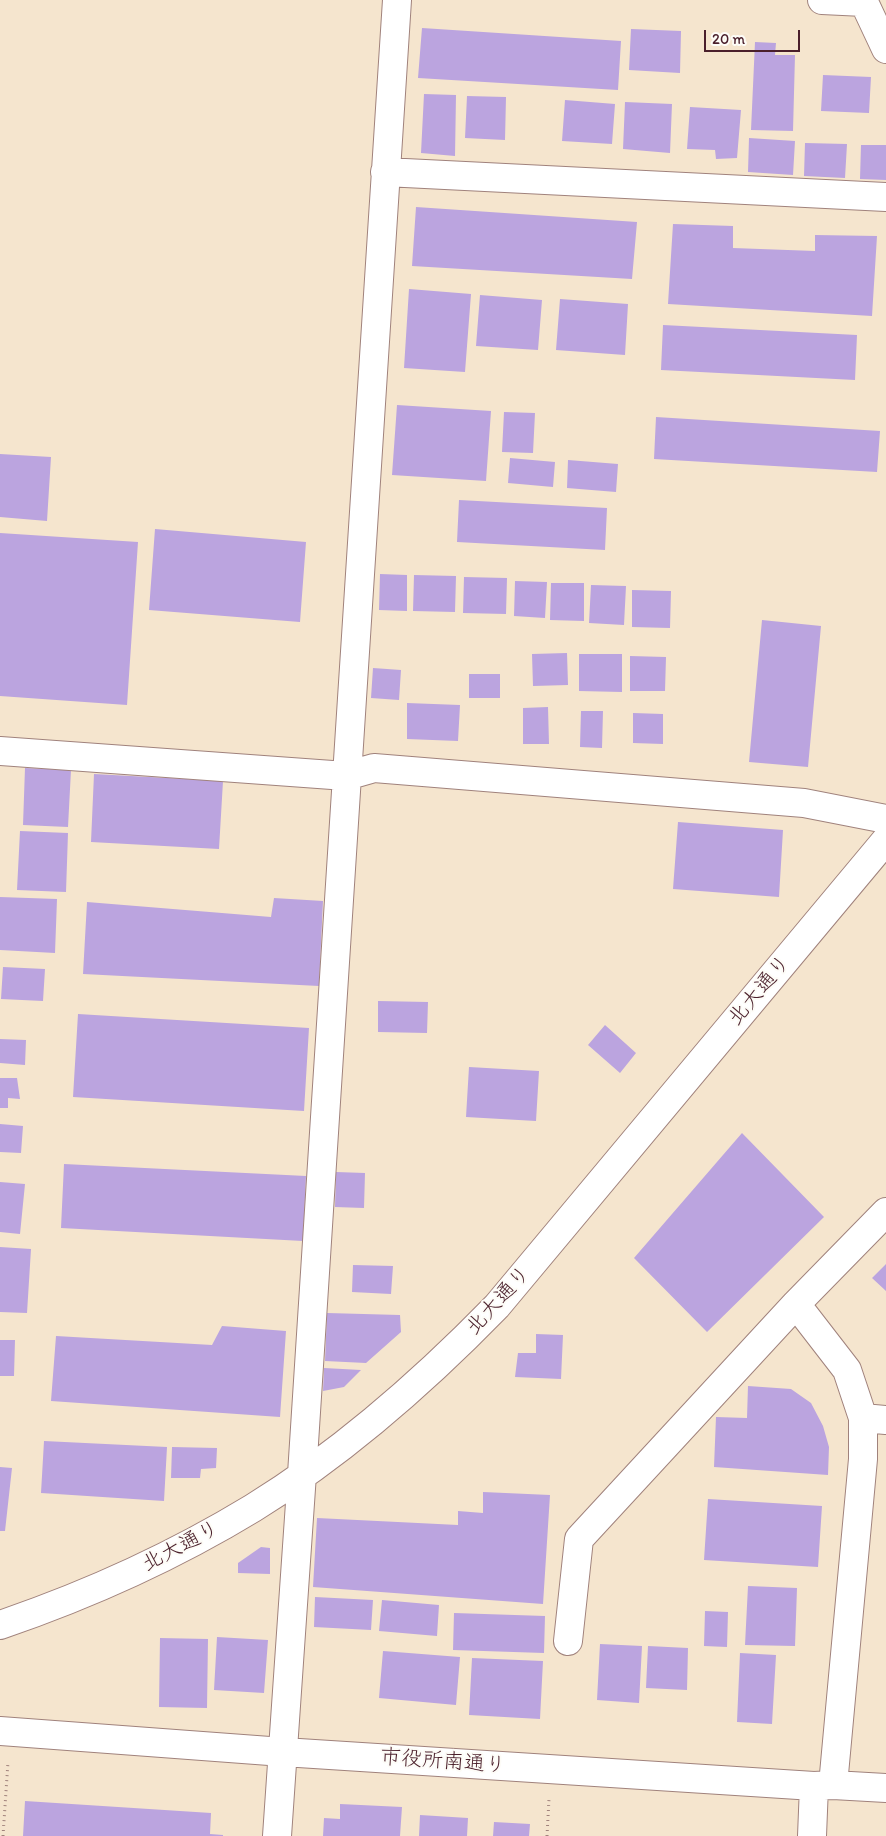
<!DOCTYPE html>
<html>
<head>
<meta charset="utf-8">
<style>
	body { margin:0 }
	#map { position:relative; width:886px; height:1836px; overflow:hidden; background:#f5e5ce; font-family:Itim,sans-serif }
	canvas { display:block }
	.scale { position:absolute; left:704px; top:30px; width:96px; height:22px; box-sizing:border-box; border:2px solid #4a1f2b; border-top:0; padding-left:6px; font-size:15px; line-height:18px; white-space:nowrap; color:#4a1f2b; -webkit-text-stroke:4px #fdfcf7; paint-order:stroke }
</style>
</head>
<body>
<div id="map">
<canvas width="886" height="1836"></canvas>
<div class="scale">20 m</div>
</div>
<script>
const ctx = document.querySelector('canvas').getContext('2d');
ctx.lineJoin = 'round';
function paint(path, color) { ctx.fillStyle = color; ctx.fill(path, 'evenodd'); }
function strokePath(path, color, width, dash) { ctx.strokeStyle = color; ctx.lineWidth = width; ctx.lineCap = dash ? 'butt' : 'round'; ctx.setLineDash(dash || []); ctx.stroke(path); }
function label(font, color, halo, rows, align = 'center') {
  ctx.font = font + ' Itim,"Klee One",sans-serif'; ctx.lineWidth = 4; ctx.setLineDash([]); ctx.textBaseline = 'middle'; ctx.strokeStyle = halo; ctx.fillStyle = color; for (const [text, x, y, turn = 0] of rows) {
    ctx.save(); ctx.translate(x, y); ctx.rotate((+turn || 0) * Math.PI / 180); ctx.textAlign = isNaN(turn) ? turn : align; if (halo) ctx.strokeText(text, 0, 0); ctx.fillText(text, 0, 0); ctx.restore();
  }
}
paint(new Path2D(`
	M 422,28 L 621,41 L 618,90 L 418,78 Z
	M 631,29 L 681,31 L 680,73 L 629,70 Z
	M 755,42 L 776,43 L 775,55 L 795,55 L 793,131 L 751,130 Z
	M 823,75 L 871,77 L 869,113 L 821,111 Z
	M 424,94 L 456,95 L 455,156 L 421,153 Z
	M 467,96 L 506,97 L 505,140 L 465,138 Z
	M 565,100 L 615,104 L 612,144 L 562,141 Z
	M 625,102 L 672,104 L 670,153 L 623,149 Z
	M 690,107 L 741,110 L 737,158 L 716,159 L 715,150 L 687,149 Z
	M 749,138 L 795,141 L 793,175 L 748,172 Z
	M 805,143 L 847,144 L 845,178 L 804,176 Z
	M 861,145 L 886,145 L 886,180 L 860,179 Z
	M 416,207 L 637,222 L 632,279 L 412,266 Z
	M 673,224 L 733,226 L 733,248 L 815,251 L 815,235 L 877,236 L 872,316 L 668,304 Z
	M 409,289 L 471,294 L 465,372 L 404,368 Z
	M 480,295 L 542,300 L 538,350 L 476,346 Z
	M 560,299 L 628,304 L 625,355 L 556,350 Z
	M 663,325 L 857,335 L 855,380 L 661,370 Z
	M 397,405 L 491,411 L 486,481 L 392,475 Z
	M 504,412 L 535,413 L 533,453 L 502,452 Z
	M 656,417 L 880,431 L 877,472 L 654,459 Z
	M 0,454 L 51,457 L 47,521 L 0,517 Z
	M 510,458 L 555,462 L 553,487 L 508,483 Z
	M 568,460 L 618,464 L 616,492 L 567,488 Z
	M 459,500 L 607,508 L 605,550 L 457,542 Z
	M 155,529 L 306,542 L 300,622 L 149,610 Z
	M 0,533 L 138,542 L 127,705 L 0,696 Z
	M 380,574 L 407,575 L 407,611 L 379,610 Z
	M 414,575 L 456,576 L 455,612 L 413,611 Z
	M 464,577 L 507,578 L 506,614 L 463,613 Z
	M 515,581 L 547,582 L 545,618 L 514,616 Z
	M 551,583 L 584,583 L 584,621 L 550,620 Z
	M 591,585 L 626,586 L 624,625 L 589,623 Z
	M 632,590 L 671,591 L 670,628 L 632,627 Z
	M 762,620 L 821,626 L 808,767 L 749,762 Z
	M 567,653 L 568,685 L 533,686 L 532,654 Z
	M 579,654 L 622,654 L 622,692 L 579,691 Z
	M 630,656 L 666,657 L 665,691 L 630,691 Z
	M 373,668 L 401,670 L 399,700 L 371,698 Z
	M 469,674 L 500,674 L 500,698 L 469,698 Z
	M 407,703 L 460,705 L 458,741 L 407,739 Z
	M 548,707 L 549,744 L 523,744 L 523,708 Z
	M 581,711 L 603,711 L 602,748 L 580,747 Z
	M 633,713 L 663,714 L 663,744 L 633,743 Z
	M 25,768 L 71,770 L 68,827 L 23,825 Z
	M 94,774 L 223,781 L 219,849 L 91,842 Z
	M 678,822 L 783,830 L 779,897 L 673,889 Z
	M 20,831 L 68,833 L 66,892 L 17,890 Z
	M 0,897 L 57,899 L 55,953 L 0,950 Z
	M 274,898 L 323,901 L 319,986 L 83,974 L 87,902 L 271,917 Z
	M 3,967 L 45,969 L 43,1001 L 1,999 Z
	M 378,1001 L 428,1002 L 427,1033 L 378,1032 Z
	M 78,1014 L 309,1028 L 304,1111 L 73,1097 Z
	M 605,1025 L 636,1053 L 620,1073 L 588,1045 Z
	M 0,1039 L 26,1040 L 25,1065 L 0,1063 Z
	M 469,1067 L 539,1071 L 536,1121 L 466,1117 Z
	M 0,1078 L 17,1078 L 20,1099 L 8,1098 L 8,1108 L 0,1108 Z
	M 0,1124 L 23,1126 L 21,1153 L 0,1152 Z
	M 742,1133 L 824,1217 L 707,1332 L 634,1258 Z
	M 64,1164 L 306,1176 L 303,1241 L 61,1228 Z
	M 336,1172 L 365,1173 L 364,1208 L 335,1207 Z
	M 0,1182 L 25,1184 L 20,1234 L 0,1232 Z
	M 0,1247 L 31,1249 L 27,1313 L 0,1312 Z
	M 886,1264 L 886,1291 L 872,1278 Z
	M 353,1265 L 393,1266 L 391,1294 L 352,1292 Z
	M 327,1313 L 400,1315 L 401,1332 L 366,1363 L 325,1361 Z
	M 222,1326 L 286,1331 L 280,1417 L 51,1401 L 56,1336 L 212,1345 Z
	M 536,1334 L 563,1335 L 561,1379 L 515,1377 L 518,1353 L 536,1353 Z
	M 0,1340 L 15,1340 L 14,1376 L 0,1376 Z
	M 324,1368 L 361,1370 L 344,1387 L 323,1391 Z
	M 748,1386 L 791,1389 L 811,1403 L 823,1426 L 829,1447 L 828,1475 L 714,1467 L 716,1417 L 747,1418 Z
	M 44,1441 L 167,1447 L 164,1501 L 41,1493 Z
	M 172,1447 L 217,1448 L 216,1468 L 201,1469 L 200,1478 L 171,1478 Z
	M 0,1467 L 12,1468 L 5,1531 L 0,1531 Z
	M 483,1492 L 550,1495 L 543,1604 L 313,1587 L 317,1518 L 458,1525 L 458,1511 L 483,1513 Z
	M 708,1499 L 822,1506 L 818,1567 L 704,1560 Z
	M 261,1547 L 270,1548 L 270,1574 L 238,1573 L 238,1563 Z
	M 748,1586 L 797,1588 L 795,1646 L 745,1645 Z
	M 315,1597 L 373,1600 L 371,1630 L 314,1627 Z
	M 382,1600 L 439,1605 L 437,1636 L 379,1631 Z
	M 705,1611 L 728,1612 L 727,1647 L 704,1646 Z
	M 454,1613 L 545,1616 L 544,1653 L 453,1650 Z
	M 217,1637 L 268,1640 L 264,1693 L 214,1690 Z
	M 160,1638 L 208,1639 L 207,1708 L 159,1707 Z
	M 600,1644 L 642,1646 L 639,1703 L 597,1700 Z
	M 648,1646 L 688,1648 L 687,1690 L 646,1688 Z
	M 383,1651 L 460,1657 L 456,1705 L 379,1698 Z
	M 740,1653 L 776,1655 L 772,1724 L 737,1722 Z
	M 472,1658 L 543,1661 L 540,1719 L 469,1715 Z
	M 25,1801 L 211,1813 L 210,1834 L 223,1835 L 223,1836 L 23,1836 Z
	M 340,1804 L 402,1807 L 400,1836 L 323,1836 L 324,1818 L 340,1819 Z
	M 420,1815 L 468,1818 L 467,1836 L 419,1836 Z
	M 494,1822 L 530,1824 L 529,1836 L 493,1836 Z`), '#bba4df');
const minor = new Path2D(`
	M 822,0 L 864,2
	M 863,0 L 886,49
	M 385,172 L 886,197
	M 0,751 L 346,776 L 374,768 L 804,803 L 886,819
	M 796,1304 L 847,1370 L 863,1418 L 863,1459 L 833,1785
	M 863,1418 L 886,1420
	M 0,1625 C 88,1595 174,1556 253,1508 C 344,1452 423,1382 497,1306 L 886,840
	M 568,1641 L 579,1539 L 796,1304 L 886,1212
	M 0,1731 L 283,1752 L 814,1786 L 833,1785 L 886,1788
	M 277,1836 L 302,1474 L 397,0
	M 812,1836 L 814,1786`);
strokePath(minor, '#a0827c', 30);
strokePath(new Path2D(`
	M 3,1836 L 8,1762
	M 547,1836 L 549,1799`), '#a0827c', 3, [1, 4]);
strokePath(minor, '#fff', 28);
label('21px', '#4a1f2b', '#fdfcf7', [
	["北大通り",760,991,-50],
	["北大通り",499,1301,-48],
	["北大通り",181,1547,-28],
	["市役所南通り",443,1762,4]
]);
</script>
</body>
</html>
